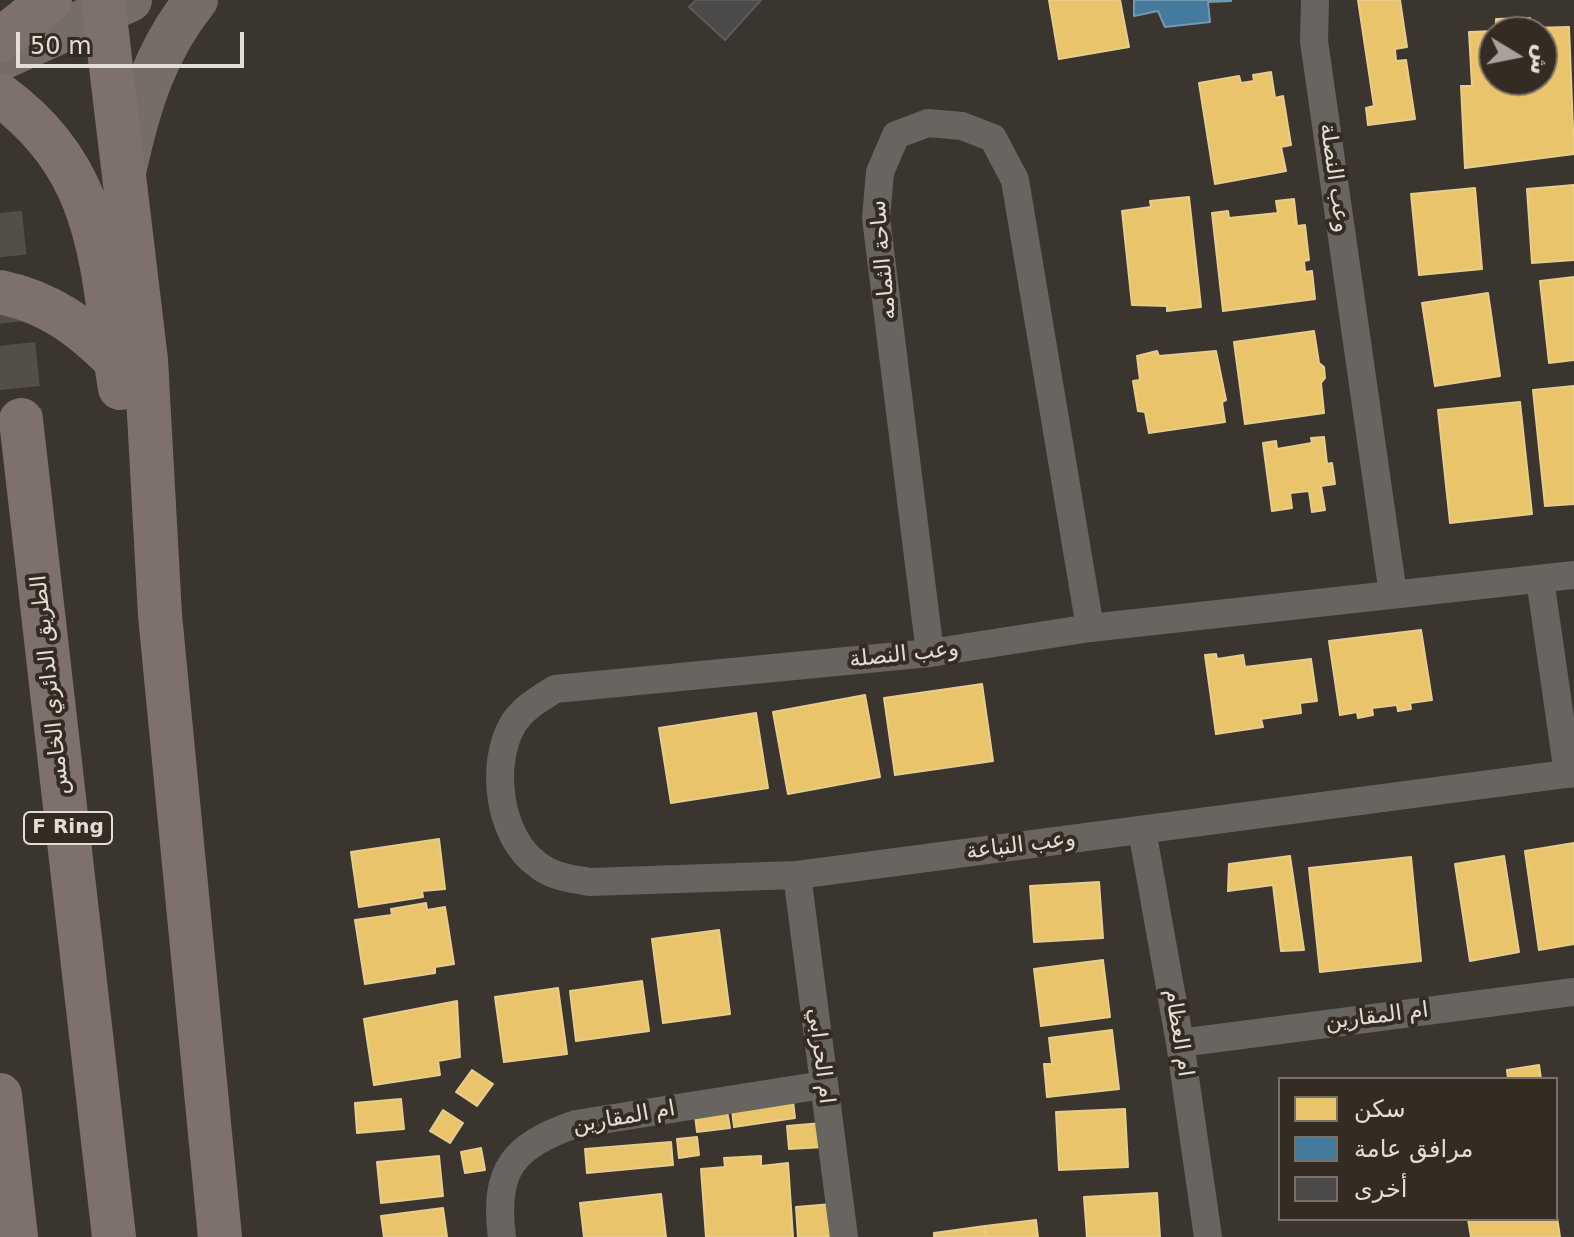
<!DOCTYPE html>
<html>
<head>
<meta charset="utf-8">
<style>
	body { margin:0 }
	#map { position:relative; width:1574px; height:1237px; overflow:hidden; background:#3b3530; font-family:"DejaVu Sans",Cairo,sans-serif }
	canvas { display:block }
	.legend { position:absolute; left:1278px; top:1077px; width:280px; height:144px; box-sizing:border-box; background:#342b22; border:2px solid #7a726a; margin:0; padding:10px 14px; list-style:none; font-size:24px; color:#e3ddd7 }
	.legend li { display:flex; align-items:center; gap:16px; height:40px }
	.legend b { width:40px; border:2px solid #7a726a }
	.north { position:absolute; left:1478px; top:16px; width:80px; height:80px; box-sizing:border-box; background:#342b22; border:2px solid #7a726a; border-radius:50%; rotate:100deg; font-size:22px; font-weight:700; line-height:32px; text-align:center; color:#e3ddd7 }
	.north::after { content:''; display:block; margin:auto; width:28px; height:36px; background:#a8a29d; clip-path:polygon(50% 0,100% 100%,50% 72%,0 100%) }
	.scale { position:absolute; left:16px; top:32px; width:228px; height:36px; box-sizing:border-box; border:4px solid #e3ddd7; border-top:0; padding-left:10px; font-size:24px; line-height:28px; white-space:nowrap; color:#e3ddd7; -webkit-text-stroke:6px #342b22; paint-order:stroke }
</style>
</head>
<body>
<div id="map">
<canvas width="1574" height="1237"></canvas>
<ul class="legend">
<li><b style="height:22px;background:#e9c46a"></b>سكن</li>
<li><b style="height:22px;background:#457b9d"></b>مرافق عامة</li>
<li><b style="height:22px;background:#4d4b4a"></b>أخرى</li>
</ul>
<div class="north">ش</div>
<div class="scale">50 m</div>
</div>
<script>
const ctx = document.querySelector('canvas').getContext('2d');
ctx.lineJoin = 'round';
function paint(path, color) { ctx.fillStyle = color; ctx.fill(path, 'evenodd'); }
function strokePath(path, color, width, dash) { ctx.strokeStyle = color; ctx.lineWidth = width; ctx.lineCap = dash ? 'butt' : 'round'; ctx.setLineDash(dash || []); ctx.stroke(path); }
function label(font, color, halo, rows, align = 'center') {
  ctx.font = font + ' "DejaVu Sans",Cairo,sans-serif'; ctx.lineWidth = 8; ctx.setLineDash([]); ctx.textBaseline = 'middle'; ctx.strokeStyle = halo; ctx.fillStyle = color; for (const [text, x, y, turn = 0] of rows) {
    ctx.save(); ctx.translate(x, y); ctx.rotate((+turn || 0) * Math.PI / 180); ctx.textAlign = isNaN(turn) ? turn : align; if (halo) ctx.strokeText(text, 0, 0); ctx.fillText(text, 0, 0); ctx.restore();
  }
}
const homes = new Path2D(`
	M 1049,0 L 1120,0 L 1129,47 L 1059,59 Z
	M 1358,0 L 1400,0 L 1407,47 L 1395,49 L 1396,61 L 1406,60 L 1415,119 L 1368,125 L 1366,108 L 1374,106 Z
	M 1530,18 L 1530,28 L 1569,27 L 1574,154 L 1465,168 L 1461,86 L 1472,86 L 1469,32 L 1496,31 L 1496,19 ZM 1494,32 L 1542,32 L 1542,80 L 1494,80 Z
	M 1271,72 L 1275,98 L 1283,96 L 1291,145 L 1281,147 L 1286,171 L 1215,184 L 1199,83 L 1239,76 L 1241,83 L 1254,81 L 1253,75 Z
	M 1574,185 L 1574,260 L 1532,263 L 1527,189 Z
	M 1475,188 L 1482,269 L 1419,275 L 1411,194 Z
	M 1189,197 L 1201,307 L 1167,311 L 1167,306 L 1132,305 L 1122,211 L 1151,207 L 1150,201 Z
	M 1294,199 L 1297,226 L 1305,225 L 1309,260 L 1304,261 L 1305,272 L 1312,271 L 1315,299 L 1223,311 L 1212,213 L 1228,211 L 1229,218 L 1278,213 L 1276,201 Z
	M 1574,277 L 1574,360 L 1549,363 L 1540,281 Z
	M 1488,293 L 1500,376 L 1435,386 L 1422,303 Z
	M 1314,331 L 1319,363 L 1324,367 L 1325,378 L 1321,383 L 1324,413 L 1245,424 L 1234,342 Z
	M 1157,351 L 1159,356 L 1216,351 L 1226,400 L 1222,402 L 1225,422 L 1149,433 L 1145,412 L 1138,411 L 1133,381 L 1140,380 L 1137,356 Z
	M 1574,386 L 1574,504 L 1545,506 L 1533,390 Z
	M 1520,402 L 1532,514 L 1450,523 L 1438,410 Z
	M 1324,437 L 1327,464 L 1332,463 L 1335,484 L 1321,486 L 1325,510 L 1312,512 L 1309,491 L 1290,493 L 1292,508 L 1272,511 L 1263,443 L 1276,441 L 1277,449 L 1312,443 L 1311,438 Z
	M 1421,630 L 1432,700 L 1410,703 L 1411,709 L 1398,711 L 1397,705 L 1372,708 L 1373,715 L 1358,718 L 1357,712 L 1340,715 L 1329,641 Z
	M 1216,654 L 1217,659 L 1243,655 L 1245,667 L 1311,659 L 1317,701 L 1300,703 L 1301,713 L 1261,719 L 1263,727 L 1216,734 L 1205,655 Z
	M 982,684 L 993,761 L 895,775 L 884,698 Z
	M 865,695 L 880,777 L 788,794 L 773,712 Z
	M 756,713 L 768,788 L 671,803 L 659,728 Z
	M 439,839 L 445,889 L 422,891 L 423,897 L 359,907 L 351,852 Z
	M 1574,843 L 1574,944 L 1539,950 L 1525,851 Z
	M 1290,856 L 1304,950 L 1281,951 L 1273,885 L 1228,891 L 1229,864 Z
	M 1504,856 L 1519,952 L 1470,961 L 1455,864 Z
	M 1411,857 L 1421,961 L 1320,972 L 1309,868 Z
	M 1099,882 L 1103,938 L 1034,942 L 1030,886 Z
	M 426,903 L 427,910 L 445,907 L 454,964 L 435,967 L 435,973 L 365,984 L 355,920 L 392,915 L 391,909 Z
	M 719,930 L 730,1014 L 663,1023 L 652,939 Z
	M 1103,960 L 1110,1017 L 1041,1026 L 1034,969 Z
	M 642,981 L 649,1031 L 576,1041 L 570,991 Z
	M 558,988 L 567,1054 L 504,1062 L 495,997 Z
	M 457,1001 L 460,1057 L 438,1061 L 440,1075 L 374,1085 L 364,1019 Z
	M 1112,1030 L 1119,1089 L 1047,1097 L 1044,1064 L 1052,1064 L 1049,1038 Z
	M 1539,1065 L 1541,1079 L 1508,1079 L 1507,1070 Z
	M 472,1070 L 493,1084 L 477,1106 L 456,1092 Z
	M 401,1099 L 404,1129 L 357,1133 L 355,1103 Z
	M 793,1101 L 795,1118 L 734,1127 L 732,1110 Z
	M 1125,1109 L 1128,1167 L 1059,1170 L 1056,1112 Z
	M 443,1110 L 463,1123 L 450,1143 L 430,1131 Z
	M 727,1111 L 730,1128 L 697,1132 L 695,1115 Z
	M 822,1123 L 824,1147 L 789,1149 L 787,1126 Z
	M 697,1137 L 699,1155 L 679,1158 L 677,1139 Z
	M 671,1142 L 673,1165 L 587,1173 L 585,1149 Z
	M 481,1148 L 485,1170 L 465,1173 L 461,1152 Z
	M 439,1156 L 443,1196 L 381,1203 L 377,1162 Z
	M 761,1156 L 761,1166 L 788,1163 L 793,1237 L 706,1237 L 701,1169 L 725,1167 L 724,1158 Z
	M 1157,1193 L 1160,1237 L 1087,1237 L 1084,1197 Z
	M 661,1194 L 666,1237 L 584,1237 L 580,1203 Z
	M 832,1204 L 834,1237 L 798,1237 L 796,1207 Z
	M 443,1208 L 447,1237 L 384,1237 L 381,1216 Z
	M 1556,1211 L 1560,1237 L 1471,1237 L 1468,1219 L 1556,1219 Z
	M 1036,1220 L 1038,1237 L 986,1237 L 985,1226 Z
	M 985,1226 L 986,1237 L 934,1237 L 934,1233 Z`);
paint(homes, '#e9c46a');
strokePath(homes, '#e7cc8b', 2);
const public = new Path2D(`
	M 1134,0 L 1231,0 L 1231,1 L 1208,2 L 1210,22 L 1165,27 L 1158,11 L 1134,16 Z`);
paint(public, '#457b9d');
strokePath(public, '#7498ae', 2);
const building = new Path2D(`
	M 696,0 L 761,0 L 725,40 L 689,7 Z`);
paint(building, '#4d4b4a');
strokePath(building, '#5d5a5a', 2);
strokePath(new Path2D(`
	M 0,213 L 21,420`), '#544e49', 44, [44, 22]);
strokePath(new Path2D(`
	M 1315,0 L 1314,41 L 1393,594
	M 1574,575 L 1090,628 L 930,653 L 555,689 C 539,699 523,708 513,724 C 489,765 499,838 538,865 C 553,877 572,879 590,882 L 797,875 L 1574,773
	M 1540,579 L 1568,774
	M 930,653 L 876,218 L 880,172 L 896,135 L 928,123 L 962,126 L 993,138 L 1015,180 L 1090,628
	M 1142,830 L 1180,1043 L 1208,1237
	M 797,875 L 844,1237
	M 1180,1043 L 1574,992
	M 502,1237 C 493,1169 514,1145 576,1124 L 823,1085`), '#686460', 28);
strokePath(new Path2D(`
	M 0,59 L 130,0
	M 125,168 C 139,105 155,51 196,0`), '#766c68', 44);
strokePath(new Path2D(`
	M 103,0 L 146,360 L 160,615 L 220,1237
	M 0,40 L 50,0
	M 0,95 C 107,173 100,270 120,388
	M 0,292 C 49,302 81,326 116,361
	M 21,420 L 114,1237
	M 0,1095 L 16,1237`), '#7e716d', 44);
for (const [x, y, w] of [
	[68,828,88]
]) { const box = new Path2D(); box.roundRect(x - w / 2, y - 16, w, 32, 6); ctx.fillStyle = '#342b22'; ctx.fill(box); strokePath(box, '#e3ddd7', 2); }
label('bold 20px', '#e3ddd7', null, [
	["F Ring",68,828]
]);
label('22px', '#e3ddd7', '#342b22', [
	["وعب النصلة",1334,178,82],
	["ساحة الثمامه",884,260,-95],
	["وعب النصلة",904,655,-6],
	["الطريق الدائري الخامس",51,685,-96],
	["وعب النباعة",1021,846,-7],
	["ام المقارين",1377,1017,-7],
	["ام العظام",1178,1033,81],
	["ام الحرابي",820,1056,83],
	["ام المقارين",624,1118,-10]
]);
</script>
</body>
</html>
